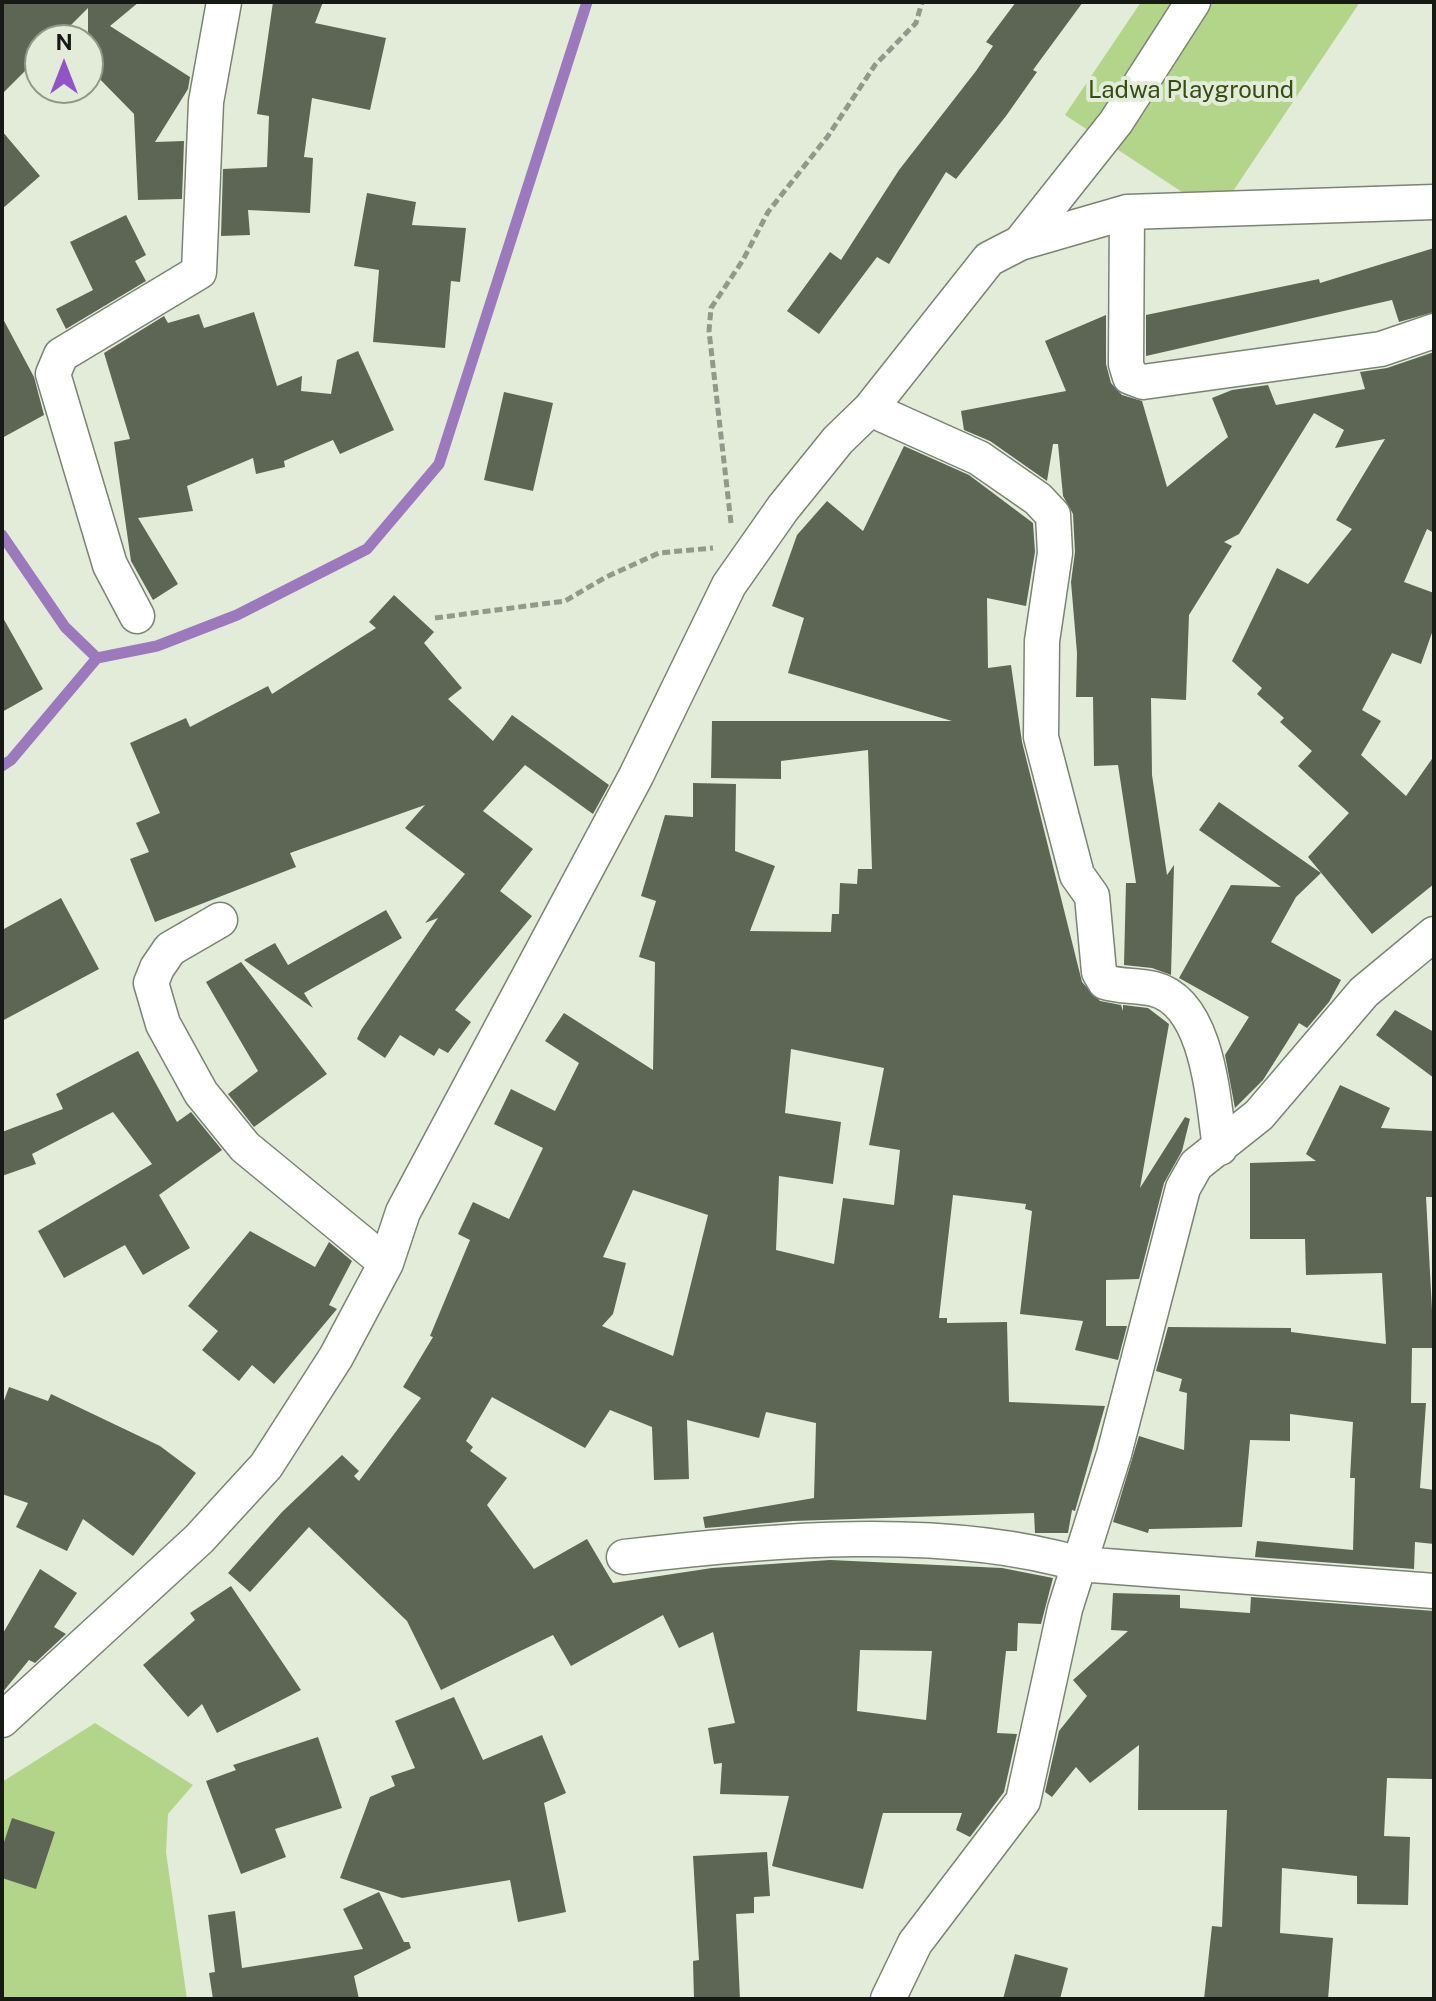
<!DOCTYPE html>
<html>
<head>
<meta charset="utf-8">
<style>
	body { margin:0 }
	#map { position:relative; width:1436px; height:2001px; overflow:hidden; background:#e2ecd8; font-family:"Public Sans",sans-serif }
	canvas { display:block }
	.frame { position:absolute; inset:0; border:4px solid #171a14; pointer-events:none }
	.north { position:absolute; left:24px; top:24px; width:80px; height:80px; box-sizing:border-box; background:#e2ecd8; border:2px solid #91988a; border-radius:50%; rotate:0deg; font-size:22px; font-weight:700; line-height:32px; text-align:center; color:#171a14 }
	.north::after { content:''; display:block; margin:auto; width:28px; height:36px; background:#9353c8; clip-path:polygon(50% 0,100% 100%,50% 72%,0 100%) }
</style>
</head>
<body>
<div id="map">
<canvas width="1436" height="2001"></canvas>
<div class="frame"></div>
<div class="north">N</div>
</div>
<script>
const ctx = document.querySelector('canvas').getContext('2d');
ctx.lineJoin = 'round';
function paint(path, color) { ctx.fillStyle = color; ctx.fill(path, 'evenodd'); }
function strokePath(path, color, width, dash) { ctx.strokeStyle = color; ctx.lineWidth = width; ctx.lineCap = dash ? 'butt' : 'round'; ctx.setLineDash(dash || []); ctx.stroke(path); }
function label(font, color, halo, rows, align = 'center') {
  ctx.font = font + ' "Public Sans",sans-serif'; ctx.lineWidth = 8; ctx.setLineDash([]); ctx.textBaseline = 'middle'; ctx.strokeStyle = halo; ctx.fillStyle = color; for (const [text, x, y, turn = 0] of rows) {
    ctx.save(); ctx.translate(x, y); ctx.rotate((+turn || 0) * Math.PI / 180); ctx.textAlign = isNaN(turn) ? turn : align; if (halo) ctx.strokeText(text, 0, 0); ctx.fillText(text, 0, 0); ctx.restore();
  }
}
paint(new Path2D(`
	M 1141,2 L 1360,2 L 1217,215 L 1065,115 Z
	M 95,1723 L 193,1785 L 168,1814 L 166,1852 L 187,1999 L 2,1999 L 2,1782 Z`), '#b3d58a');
strokePath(new Path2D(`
	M 2,535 L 65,627 L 97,658 L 157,646 L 237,615 L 367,549 L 439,464 L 587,2
	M 2,766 L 11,760 L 97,658`), '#9c79bd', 11);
paint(new Path2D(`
	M 2,2 L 139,2 L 110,26 L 190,77 L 188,89 L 155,142 L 184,141 L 182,199 L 138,200 L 134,114 L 88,67 L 88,8 L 56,40 L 40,40 L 40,56 L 2,94 Z
	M 273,2 L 323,2 L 315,23 L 386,38 L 370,110 L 312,98 L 304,157 L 313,158 L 310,213 L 248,210 L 250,235 L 221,236 L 223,169 L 267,167 L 269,116 L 257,114 Z
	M 1016,2 L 1083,2 L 1033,70 L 1037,72 L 1006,116 L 956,179 L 946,172 L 889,264 L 877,257 L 819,334 L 787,311 L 830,252 L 841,260 L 899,170 L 976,71 L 993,46 L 986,42 Z
	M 2,131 L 40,176 L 2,209 Z
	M 367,193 L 416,202 L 412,225 L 466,228 L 460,282 L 451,281 L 445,348 L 373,342 L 379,270 L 354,266 Z
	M 126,215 L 146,255 L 135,261 L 146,281 L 66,329 L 56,309 L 93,290 L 70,242 Z
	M 1434,248 L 1434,312 L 1399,322 L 1392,300 L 1146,356 L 1146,315 L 1319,279 L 1320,283 Z
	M 254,312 L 277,386 L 302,376 L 301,391 L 331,394 L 337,360 L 358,351 L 394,430 L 340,454 L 333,440 L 284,461 L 285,467 L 256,474 L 253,458 L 187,486 L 193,511 L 138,518 L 178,584 L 153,600 L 131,561 L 114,442 L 130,439 L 104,353 L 164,316 L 168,323 L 199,314 L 204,328 Z
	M 1106,315 L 1106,364 L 1111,383 L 1122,395 L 1142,401 L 1167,487 L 1228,437 L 1212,398 L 1232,390 L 1268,385 L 1276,405 L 1365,389 L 1360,372 L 1387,368 L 1434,352 L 1434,533 L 1427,529 L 1404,582 L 1434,593 L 1434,627 L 1421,664 L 1392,653 L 1362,710 L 1381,721 L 1361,755 L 1406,796 L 1434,756 L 1434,884 L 1372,934 L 1308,857 L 1349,813 L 1298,766 L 1312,751 L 1280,722 L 1284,718 L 1257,694 L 1262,688 L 1232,661 L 1277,568 L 1308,584 L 1352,529 L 1336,520 L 1385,439 L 1335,448 L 1344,430 L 1314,413 L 1239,534 L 1224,542 L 1232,546 L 1189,615 L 1186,700 L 1151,698 L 1152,775 L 1167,875 L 1174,865 L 1171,975 L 1152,968 L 1124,965 L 1126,883 L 1136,883 L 1118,765 L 1094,766 L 1093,697 L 1076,697 L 1077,653 L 1071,582 L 1075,552 L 1073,514 L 1063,496 L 1058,444 L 1053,444 L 1047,481 L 990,441 L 964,430 L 961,411 L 1066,391 L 1045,341 Z
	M 2,317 L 34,377 L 44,415 L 2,438 Z
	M 504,392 L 553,403 L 533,491 L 484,480 Z
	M 904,446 L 969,475 L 1033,523 L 1035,552 L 1026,606 L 987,598 L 988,668 L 1011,665 L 1022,742 L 1082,982 L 1100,1001 L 1121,1005 L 1123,1011 L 1123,1005 L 1148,1008 L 1169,1024 L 1140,1188 L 1185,1117 L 1190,1119 L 1182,1151 L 1164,1183 L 1139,1279 L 1106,1280 L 1106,1326 L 1127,1326 L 1118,1360 L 1075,1350 L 1083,1321 L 1020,1314 L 1032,1211 L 1025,1209 L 1026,1204 L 953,1195 L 939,1318 L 947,1318 L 947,1323 L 1007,1322 L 1009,1402 L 1105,1406 L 1075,1511 L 1072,1510 L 1068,1533 L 1035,1533 L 1034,1513 L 793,1521 L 705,1528 L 703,1517 L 814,1498 L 816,1423 L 766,1412 L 759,1438 L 687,1420 L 689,1479 L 654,1480 L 652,1427 L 610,1410 L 585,1448 L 492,1397 L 466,1441 L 473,1447 L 470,1451 L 507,1478 L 487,1505 L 534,1569 L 587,1539 L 613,1583 L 712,1568 L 830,1560 L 1002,1568 L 1053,1578 L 1041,1624 L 1018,1623 L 1017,1651 L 1006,1651 L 997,1733 L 1017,1734 L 1004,1792 L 970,1837 L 956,1830 L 962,1813 L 883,1813 L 863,1889 L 772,1866 L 789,1796 L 720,1794 L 722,1763 L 714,1764 L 708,1728 L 735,1723 L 713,1632 L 679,1648 L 663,1615 L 571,1666 L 553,1635 L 441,1690 L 407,1621 L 309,1527 L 250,1592 L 228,1573 L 282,1512 L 342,1455 L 359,1471 L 354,1476 L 359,1481 L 421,1398 L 403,1387 L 433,1337 L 430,1336 L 470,1240 L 458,1234 L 473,1202 L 509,1219 L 543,1148 L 494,1124 L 511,1089 L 555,1111 L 579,1063 L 545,1041 L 564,1013 L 653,1070 L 655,962 L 639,957 L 656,901 L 641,896 L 665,815 L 693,817 L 693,783 L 736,784 L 735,851 L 775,866 L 750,931 L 831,932 L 832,914 L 839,914 L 840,883 L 857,884 L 858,869 L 872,869 L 868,750 L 781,761 L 781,779 L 711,778 L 712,721 L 952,721 L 788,673 L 804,618 L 772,606 L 797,535 L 827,501 L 863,531 ZM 791,1049 L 884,1068 L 869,1145 L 900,1150 L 894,1205 L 843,1198 L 834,1264 L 776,1250 L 779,1176 L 833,1184 L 841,1122 L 785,1113 ZM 633,1190 L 708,1215 L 673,1356 L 602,1326 L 613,1314 L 626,1263 L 603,1257 ZM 860,1650 L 932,1651 L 926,1720 L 857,1711 Z
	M 394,595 L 434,632 L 424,643 L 462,688 L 448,699 L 493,741 L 512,715 L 609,785 L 593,814 L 525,765 L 483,811 L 533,849 L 500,891 L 532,916 L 455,1010 L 471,1022 L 448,1053 L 439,1048 L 434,1056 L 400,1035 L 385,1058 L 357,1039 L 361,1030 L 438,918 L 425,923 L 465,874 L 405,828 L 425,805 L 290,853 L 296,867 L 155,922 L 130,859 L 149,852 L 136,823 L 160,813 L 130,743 L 186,718 L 190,727 L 268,686 L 272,694 L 376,628 L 369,622 Z
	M 2,616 L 43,689 L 2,712 Z
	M 1219,802 L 1321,873 L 1296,897 L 1271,942 L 1341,980 L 1329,1002 L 1307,1028 L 1299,1023 L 1263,1080 L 1235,1108 L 1225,1055 L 1249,1017 L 1179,978 L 1231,885 L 1281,887 L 1199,830 Z
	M 61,898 L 99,969 L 2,1021 L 2,930 Z
	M 386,910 L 402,938 L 304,993 L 313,1008 L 244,960 L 275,943 L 288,965 Z
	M 241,962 L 327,1074 L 254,1127 L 228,1094 L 258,1071 L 206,982 Z
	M 1395,1010 L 1434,1032 L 1434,1078 L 1376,1035 Z
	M 138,1051 L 177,1122 L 191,1112 L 222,1150 L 159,1195 L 190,1248 L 143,1275 L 125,1245 L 64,1278 L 38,1231 L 152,1164 L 113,1112 L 32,1154 L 36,1164 L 2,1176 L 2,1132 L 63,1109 L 56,1094 Z
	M 1340,1085 L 1390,1108 L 1381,1128 L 1434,1131 L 1434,1197 L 1426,1197 L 1434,1348 L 1412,1348 L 1411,1403 L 1426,1403 L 1420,1488 L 1434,1490 L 1434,1544 L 1415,1542 L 1414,1569 L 1255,1557 L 1257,1541 L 1353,1550 L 1355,1478 L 1350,1478 L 1353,1422 L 1290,1414 L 1290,1441 L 1250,1440 L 1242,1527 L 1149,1529 L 1148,1533 L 1113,1522 L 1139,1436 L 1184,1450 L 1187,1393 L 1179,1391 L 1182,1379 L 1156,1371 L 1168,1327 L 1291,1328 L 1291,1332 L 1386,1344 L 1382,1273 L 1306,1275 L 1305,1239 L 1250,1239 L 1250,1163 L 1316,1161 L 1306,1154 Z
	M 250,1231 L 315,1267 L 329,1242 L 352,1261 L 329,1305 L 337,1309 L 274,1384 L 252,1365 L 239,1381 L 202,1350 L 218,1331 L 188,1306 Z
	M 9,1387 L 48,1401 L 51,1394 L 160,1446 L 196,1473 L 133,1556 L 83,1519 L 67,1551 L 16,1527 L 28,1503 L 2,1494 L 2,1406 Z
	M 40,1569 L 77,1593 L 54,1627 L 66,1634 L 35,1663 L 29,1660 L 2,1693 L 2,1635 Z
	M 231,1586 L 301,1690 L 217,1733 L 202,1704 L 188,1717 L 143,1665 L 195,1620 L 190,1613 Z
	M 1113,1593 L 1180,1595 L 1180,1608 L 1250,1613 L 1251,1597 L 1434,1611 L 1432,1779 L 1387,1778 L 1384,1836 L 1410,1837 L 1408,1905 L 1357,1904 L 1357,1876 L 1282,1868 L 1280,1933 L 1333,1938 L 1328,1999 L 1204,1999 L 1212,1926 L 1222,1927 L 1227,1810 L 1138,1810 L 1139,1745 L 1090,1783 L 1076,1767 L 1052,1797 L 1045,1792 L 1059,1731 L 1087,1696 L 1073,1680 L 1128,1631 L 1111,1630 Z
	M 454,1697 L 483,1760 L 542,1735 L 566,1793 L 544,1803 L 566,1912 L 518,1922 L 510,1880 L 402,1898 L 340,1878 L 370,1797 L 395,1786 L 391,1776 L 415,1768 L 395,1721 Z
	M 318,1737 L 342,1808 L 275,1829 L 286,1857 L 241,1874 L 206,1781 L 236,1770 L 233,1765 Z
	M 12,1818 L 55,1832 L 36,1889 L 2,1878 L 2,1848 Z
	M 767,1852 L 770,1896 L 754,1897 L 754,1913 L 736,1914 L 740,1999 L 694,1999 L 693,1961 L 699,1960 L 693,1856 Z
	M 379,1892 L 404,1942 L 409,1942 L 411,1948 L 354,1976 L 359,1999 L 213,1999 L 209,1973 L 215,1972 L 208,1915 L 235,1911 L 242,1968 L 363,1949 L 343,1909 Z
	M 1015,1954 L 1068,1968 L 1060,1999 L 1003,1999 Z`), '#5d6655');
const street = new Path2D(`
	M 1127,212 L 1126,364 L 1130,377 L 1143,382 L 1381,349 L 1434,331
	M 1020,243 L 1116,122 L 1193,2
	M 870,409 L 979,458 L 1038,499 L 1053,515 L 1055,553 L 1042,641 L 1041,737 L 1077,875 L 1092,896 L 1099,972 L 1105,982 C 1121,987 1138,985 1154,989 C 1209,1003 1213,1101 1220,1148
	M 137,616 L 110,565 L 53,374 L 61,355 L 199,272 L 206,102 L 224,2
	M 220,920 L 170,949 L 157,968 L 151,983 L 163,1024 L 201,1093 L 245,1147 L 386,1263
	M 624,1557 C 765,1540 943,1524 1079,1564 L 1434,1591
	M 2,1720 L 199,1539 L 266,1466 L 336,1357 L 386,1263 L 403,1212 L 636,776 L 729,585 L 783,508 L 838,440 L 870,409 L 989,259 L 1020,243 L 1127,212 L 1434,202
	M 888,1999 L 915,1943 L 1023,1801 L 1065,1609 L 1114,1454 L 1183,1188 L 1196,1165 L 1259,1115 L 1364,992 L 1434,934`);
strokePath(street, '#7b8473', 37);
strokePath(new Path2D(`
	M 731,523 L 709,331 L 711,308 L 743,260 L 768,212 L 828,136 L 875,65 L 916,23 L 922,2
	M 435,618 L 565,601 L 606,577 L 659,553 L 713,548`), '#92998b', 5, [8, 4]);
strokePath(street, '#fff', 34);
label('24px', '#374c17', '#e2ecd8', [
	["Ladwa Playground",1191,91]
]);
</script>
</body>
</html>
